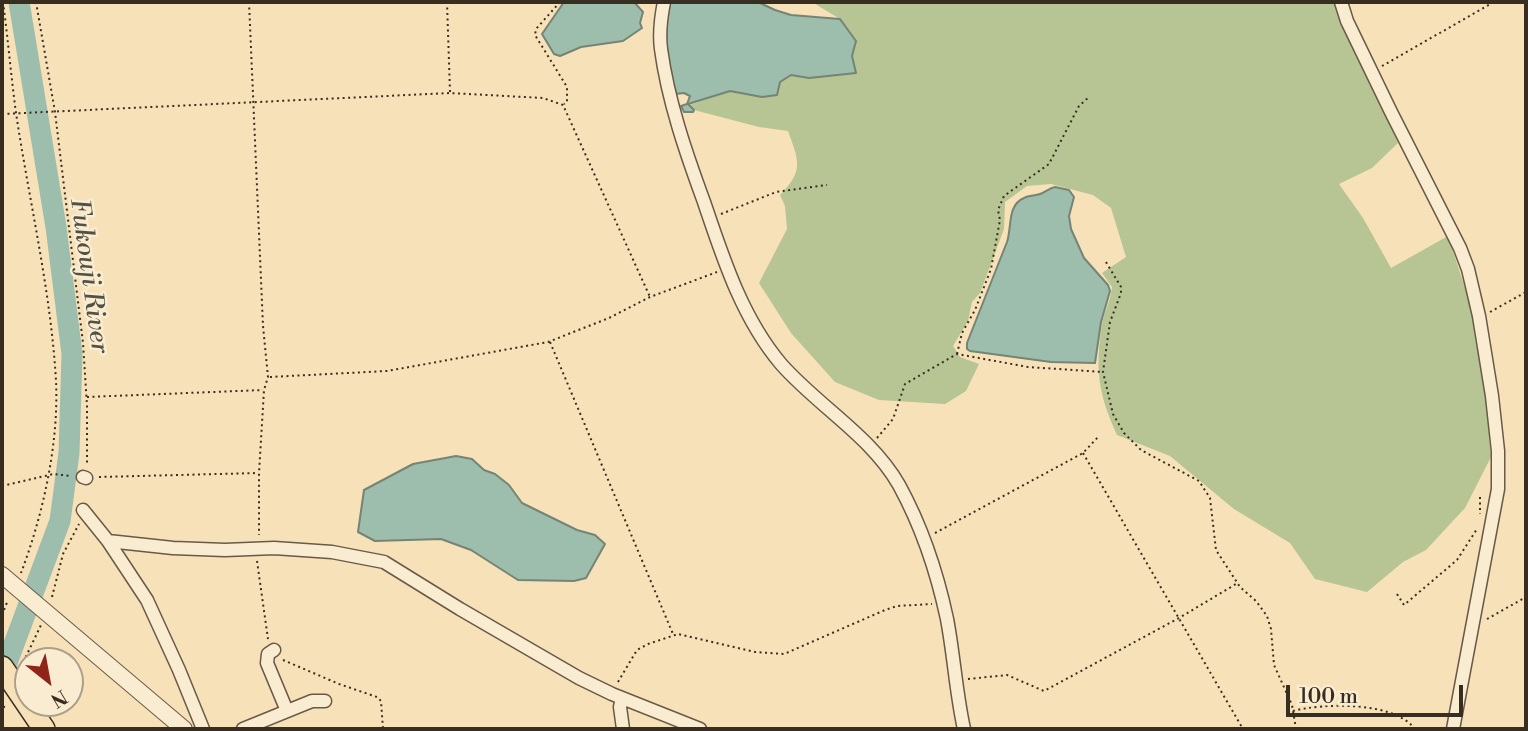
<!DOCTYPE html>
<html>
<head>
<meta charset="utf-8">
<style>
	body { margin:0 }
	#map { position:relative; width:1528px; height:731px; overflow:hidden; background:#f7e1b8; font-family:"Libre Bodoni",serif }
	canvas { display:block }
	.frame { position:absolute; inset:0; border:4px solid #382d21; pointer-events:none }
	.north { position:absolute; left:14px; top:647px; width:70px; height:70px; box-sizing:border-box; background:#faecd1; border:2px solid #aca08b; border-radius:50%; rotate:149deg; font-size:19px; font-weight:700; line-height:28px; text-align:center; color:#382d21 }
	.north::after { content:''; display:block; margin:auto; width:24px; height:32px; background:#8f2418; clip-path:polygon(50% 0,100% 100%,50% 72%,0 100%) }
	.scale { position:absolute; left:1286px; top:685px; width:177px; height:32px; box-sizing:border-box; border:4px solid #382d21; border-top:0; padding-left:9px; font-size:21px; line-height:24px; white-space:nowrap; color:#382d21; -webkit-text-stroke:5px #faecd1; paint-order:stroke }
</style>
</head>
<body>
<div id="map">
<canvas width="1528" height="731"></canvas>
<div class="frame"></div>
<div class="north">N</div>
<div class="scale">100 m</div>
</div>
<script>
const ctx = document.querySelector('canvas').getContext('2d');
ctx.lineJoin = 'round';
function paint(path, color) { ctx.fillStyle = color; ctx.fill(path, 'evenodd'); }
function strokePath(path, color, width, dash) { ctx.strokeStyle = color; ctx.lineWidth = width; ctx.lineCap = dash ? 'butt' : 'round'; ctx.setLineDash(dash || []); ctx.stroke(path); }
function label(font, color, halo, rows, align = 'center') {
  ctx.font = font + ' "Libre Bodoni",serif'; ctx.lineWidth = 5; ctx.setLineDash([]); ctx.textBaseline = 'middle'; ctx.strokeStyle = halo; ctx.fillStyle = color; for (const [text, x, y, turn = 0] of rows) {
    ctx.save(); ctx.translate(x, y); ctx.rotate((+turn || 0) * Math.PI / 180); ctx.textAlign = isNaN(turn) ? turn : align; if (halo) ctx.strokeText(text, 0, 0); ctx.fillText(text, 0, 0); ctx.restore();
  }
}
paint(new Path2D(`
	M 812,2 L 1335,2 C 1351,51 1381,94 1398,143 L 1372,168 L 1339,184 L 1363,218 L 1391,268 L 1448,236 L 1471,306 L 1476,344 L 1484,374 L 1491,457 L 1465,508 L 1426,550 L 1403,562 L 1367,592 L 1315,579 L 1290,543 L 1234,509 L 1170,456 L 1117,435 C 1098,393 1095,370 1102,324 C 1104,312 1111,300 1112,287 L 1102,273 L 1126,257 L 1111,208 L 1093,195 L 1051,184 L 1027,186 L 1005,202 L 1004,229 L 980,293 L 972,302 L 968,321 L 953,346 L 960,357 L 979,364 L 966,391 L 945,404 L 879,400 L 835,382 L 791,333 L 759,283 L 787,229 L 785,206 L 780,195 C 804,171 799,161 788,131 L 759,127 L 694,110 L 687,106 L 730,91 L 762,97 L 777,95 L 780,83 L 791,75 L 809,78 L 856,73 L 852,56 L 856,41 L 840,19 Z`), '#b7c493');
const water = new Path2D(`
	M 564,2 L 634,2 L 643,12 L 640,23 L 642,28 L 623,41 L 581,47 L 560,56 L 554,54 L 542,34 Z
	M 668,2 L 758,2 L 775,10 L 791,15 L 840,19 L 856,41 L 852,56 L 856,73 L 809,78 L 791,75 L 780,82 L 777,95 L 762,97 L 730,91 L 688,104 L 694,110 L 693,112 L 684,112 L 681,106 L 687,104 L 690,96 L 684,93 L 675,94 L 665,67 Z
	M 1055,187 L 1069,190 L 1074,197 L 1069,216 L 1071,229 L 1084,258 L 1108,285 L 1110,291 L 1101,322 L 1095,363 L 1051,362 L 970,351 L 967,349 L 967,343 L 1007,242 C 1012,227 1007,205 1024,198 C 1029,195 1035,196 1040,194 C 1046,192 1049,188 1055,187 Z
	M 456,456 L 472,459 L 484,470 L 495,474 L 509,485 L 522,503 L 577,530 L 595,535 L 605,544 L 586,578 L 574,581 L 518,580 L 471,550 L 441,539 L 375,541 L 358,532 L 364,490 L 413,464 Z`);
paint(water, '#9dbead');
strokePath(water, '#758475', 2);
strokePath(new Path2D(`
	M 2,676 L 60,521 L 69,453 L 72,354 L 56,227 L 19,2`), '#9dbead', 21);
const minor = new Path2D(`
	M 664,2 C 661,17 659,34 661,49 C 668,101 686,153 704,202 C 723,258 742,318 781,364 C 818,406 871,436 899,485 C 922,527 937,572 947,619 C 954,656 956,693 964,729
	M 1341,2 L 1347,21 L 1391,112 L 1460,248 L 1468,269 L 1479,316 L 1492,396 L 1498,451 L 1498,489 L 1453,729
	M 83,477 L 86,478
	M 83,510 L 108,541 L 173,548 L 225,550 L 274,548 L 332,552 L 384,562 L 460,609 L 579,678 L 612,694 L 700,729
	M 108,541 L 147,600 L 179,670 L 203,729
	M 274,650 L 268,654 L 267,663 L 287,711
	M 622,698 L 620,707 L 623,729
	M 243,729 L 312,701 L 325,701`);
const tertiary = new Path2D(`
	M 2,575 L 184,729`);
const primary = new Path2D(`
	M 2,667 L 44,729`);
strokePath(minor, '#685a47', 15);
strokePath(tertiary, '#685a47', 18);
strokePath(primary, '#382d21', 24);
strokePath(new Path2D(`
	M 3,2 C 8,39 11,76 16,113 C 29,200 51,292 56,381 C 59,443 43,515 21,573
	M 36,2 L 55,112 L 83,343 L 87,406 L 87,466
	M 249,2 L 263,326 L 268,377 L 264,390 L 259,473 L 259,535
	M 447,2 L 450,92
	M 560,2 L 536,29 L 535,35 L 567,87 L 567,102 L 564,104
	M 1382,66 L 1494,2
	M 2,114 L 450,93 L 543,98 L 563,105 L 650,297
	M 721,214 L 776,192 L 827,185
	M 1106,262 L 1121,287 L 1121,293 L 1110,322 L 1103,372 L 1113,414 L 1124,433 L 1141,450 L 1199,481 L 1210,498 L 1216,550 L 1240,587 L 1256,601 L 1267,616 L 1271,629 L 1274,665 L 1292,705 L 1296,729
	M 1490,312 L 1526,292
	M 550,342 L 673,634
	M 957,354 L 962,333 L 975,310 L 991,269 L 1000,220 L 998,210 L 1004,196 L 1049,164 L 1079,106 L 1090,96
	M 270,377 L 387,371 L 548,342 L 609,318 L 650,297 L 717,272
	M 87,397 L 263,390
	M 877,438 L 893,419 L 905,384 L 957,354 L 1028,367 L 1103,372
	M 1083,453 L 1243,729
	M 99,477 L 258,473
	M 2,486 L 53,474 L 71,476
	M 1480,497 L 1480,514
	M 935,533 L 1083,453 L 1099,436
	M 257,561 L 268,639
	M 1397,594 L 1404,605 L 1457,560 L 1477,529
	M 52,597 L 63,554 L 79,524
	M 2,615 L 8,600
	M 1487,619 L 1526,597
	M 283,660 L 339,684 L 377,697 L 381,701 L 383,729
	M 21,667 L 41,625
	M 968,679 L 1007,675 L 1044,691 L 1179,618 L 1236,584
	M 618,682 L 637,650 L 648,644 L 678,634 L 755,652 L 784,654 L 885,610 L 897,606 L 932,604
	M 1293,711 C 1323,703 1394,701 1415,729
	M 2,713 L 5,704`), '#382d21', 2, [2, 3.5]);
strokePath(minor, '#faecd1', 12);
strokePath(tertiary, '#faecd1', 16);
strokePath(primary, '#f7e1b8', 21);
label('italic 26px', '#515144', '#faecd1', [
	["Fukouji River",88,276,82]
]);
</script>
</body>
</html>
